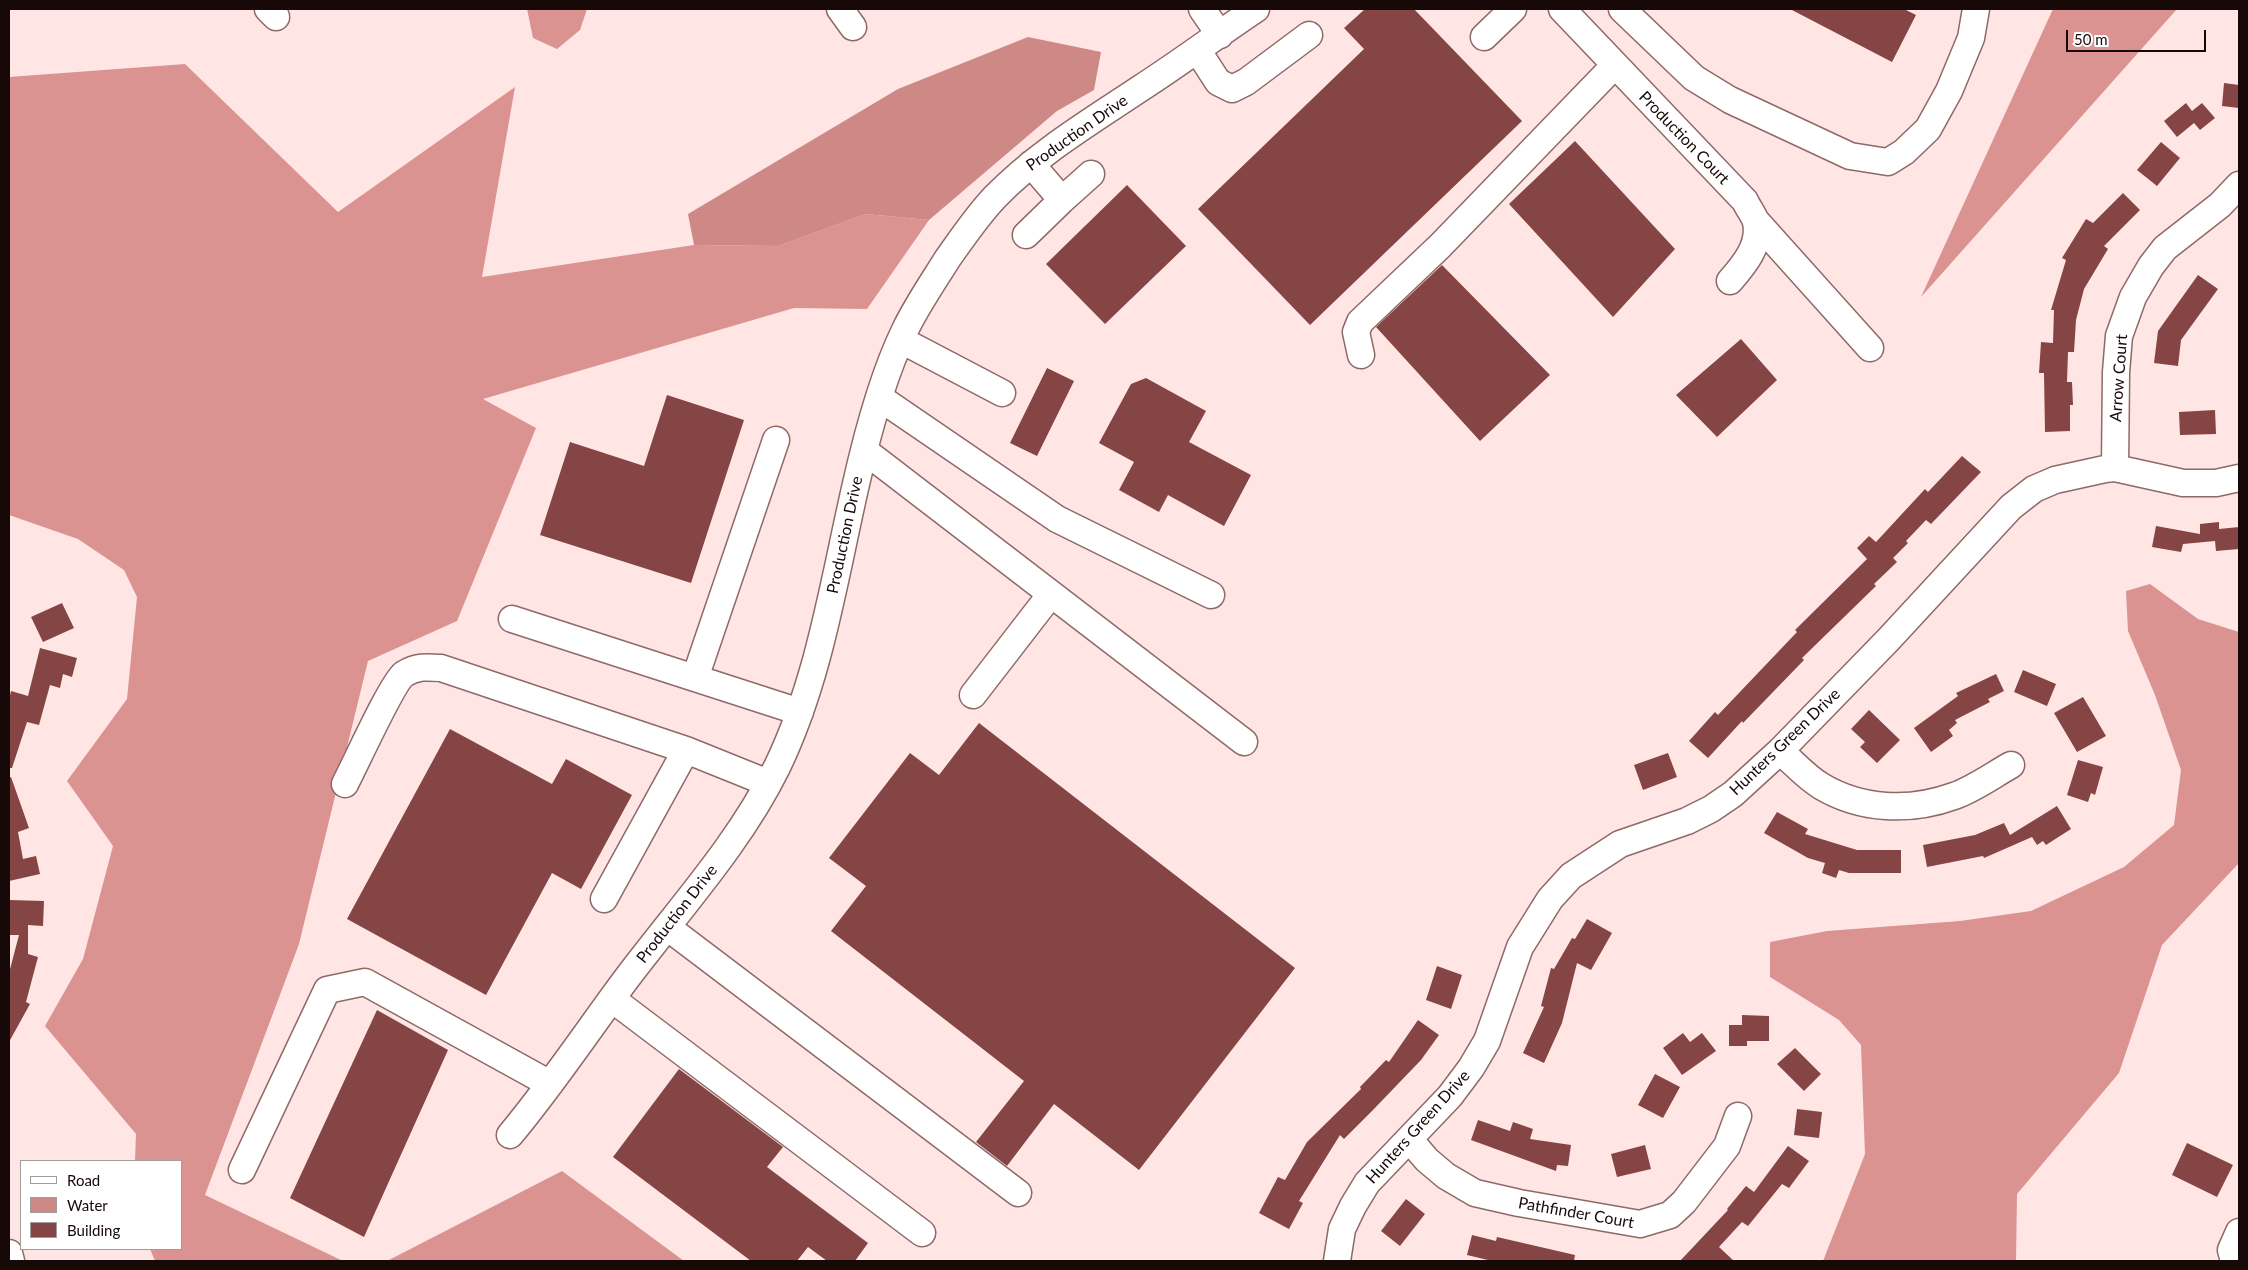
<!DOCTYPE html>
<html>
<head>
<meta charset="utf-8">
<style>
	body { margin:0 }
	#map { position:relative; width:2248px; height:1270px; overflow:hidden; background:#ffe5e4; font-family:Lato,sans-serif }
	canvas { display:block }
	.frame { position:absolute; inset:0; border:10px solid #160908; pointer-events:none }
	.legend { position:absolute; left:20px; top:1160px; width:162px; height:90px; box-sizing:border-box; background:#fff; border:1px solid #a29d9c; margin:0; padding:6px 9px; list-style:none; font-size:15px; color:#160908 }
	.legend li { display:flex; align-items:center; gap:10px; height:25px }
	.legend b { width:25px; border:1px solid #a29d9c }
	.scale { position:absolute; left:2066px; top:30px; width:140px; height:22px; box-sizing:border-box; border:2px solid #160908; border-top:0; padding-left:6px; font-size:15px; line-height:18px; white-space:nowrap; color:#160908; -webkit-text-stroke:4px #fff; paint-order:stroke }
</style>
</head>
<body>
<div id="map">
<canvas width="2248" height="1270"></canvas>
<div class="frame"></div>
<ul class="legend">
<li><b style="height:6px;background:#fff"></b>Road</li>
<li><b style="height:14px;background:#ce8886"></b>Water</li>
<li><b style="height:14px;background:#844544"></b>Building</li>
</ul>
<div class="scale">50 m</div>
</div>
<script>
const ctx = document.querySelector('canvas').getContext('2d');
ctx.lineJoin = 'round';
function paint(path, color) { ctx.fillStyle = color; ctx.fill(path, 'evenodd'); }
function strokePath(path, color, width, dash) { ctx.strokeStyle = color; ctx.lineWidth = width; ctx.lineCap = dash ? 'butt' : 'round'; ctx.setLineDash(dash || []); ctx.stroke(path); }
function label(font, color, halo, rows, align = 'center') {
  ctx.font = font + ' Lato,sans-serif'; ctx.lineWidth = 5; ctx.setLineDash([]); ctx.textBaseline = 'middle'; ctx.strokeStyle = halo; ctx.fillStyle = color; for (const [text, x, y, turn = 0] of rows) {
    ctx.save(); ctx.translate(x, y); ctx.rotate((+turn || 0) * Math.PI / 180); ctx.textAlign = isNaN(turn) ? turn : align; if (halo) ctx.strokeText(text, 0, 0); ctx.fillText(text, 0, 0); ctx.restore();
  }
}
paint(new Path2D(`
	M 527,9 L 587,9 L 580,30 L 557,49 L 533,38 Z
	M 2053,9 L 2177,9 L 1921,297 Z
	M 185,64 L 338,212 L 515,87 L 482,277 L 694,245 L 778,246 L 866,214 L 929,220 L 867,309 L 794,308 L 483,399 L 536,428 L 457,621 L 368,661 L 299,944 L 205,1195 L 343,1261 L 155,1261 L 150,1249 L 181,1249 L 181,1161 L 135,1161 L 136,1134 L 45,1026 L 83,959 L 113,846 L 67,781 L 127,699 L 137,597 L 124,570 L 78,539 L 9,515 L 9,77 Z
	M 2150,584 L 2198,619 L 2239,632 L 2239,863 L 2162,945 L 2119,1073 L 2017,1194 L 2016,1261 L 1823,1261 L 1865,1154 L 1861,1045 L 1839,1020 L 1770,977 L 1770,942 L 1827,931 L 1960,921 L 2031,911 L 2124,867 L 2174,825 L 2181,770 L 2155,695 L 2128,631 L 2126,591 Z
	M 562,1171 L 684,1261 L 387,1261 Z`), '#db9391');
paint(new Path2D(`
	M 1028,37 L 1101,52 L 1094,90 L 1057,111 L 929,220 L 866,214 L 778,246 L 694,245 L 688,214 L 898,89 Z`), '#ce8886');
paint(new Path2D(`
	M 1365,9 L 1414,9 L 1522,121 L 1310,325 L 1198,209 L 1364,49 L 1344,28 Z
	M 1790,9 L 1904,9 L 1916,15 L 1892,62 Z
	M 2224,83 L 2239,85 L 2239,108 L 2222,106 Z
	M 2186,103 L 2192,111 L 2202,103 L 2215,118 L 2200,130 L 2194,123 L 2177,137 L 2164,121 Z
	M 1575,141 L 1675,249 L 1613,317 L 1509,204 Z
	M 2161,142 L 2180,158 L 2157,186 L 2137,170 Z
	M 1127,185 L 1186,246 L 1105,324 L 1046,264 Z
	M 2123,193 L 2140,210 L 2104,246 L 2108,249 L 2084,289 L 2076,320 L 2074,352 L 2068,352 L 2067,382 L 2072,382 L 2073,405 L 2070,405 L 2070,431 L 2045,432 L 2044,373 L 2039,373 L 2041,342 L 2053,343 L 2054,310 L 2051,310 L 2066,260 L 2062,258 L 2086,219 L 2093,223 Z
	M 1442,265 L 1550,375 L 1480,441 L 1376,327 Z
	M 2198,275 L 2218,289 L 2181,340 L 2178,366 L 2154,363 L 2158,331 Z
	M 1741,339 L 1777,380 L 1717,437 L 1676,395 Z
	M 1047,368 L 1074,381 L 1037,456 L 1010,443 Z
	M 1146,378 L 1206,411 L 1189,442 L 1251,475 L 1224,526 L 1168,495 L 1159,512 L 1119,490 L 1134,462 L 1099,443 L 1131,384 Z
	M 667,395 L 744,420 L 691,583 L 540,535 L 570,442 L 644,466 Z
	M 2215,410 L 2216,434 L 2180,435 L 2179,412 Z
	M 1962,456 L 1981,472 L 1931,524 L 1926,520 L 1906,541 L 1908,543 L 1893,558 L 1897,562 L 1874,584 L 1876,586 L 1802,658 L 1804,660 L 1743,723 L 1742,721 L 1708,758 L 1689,741 L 1715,712 L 1718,715 L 1797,632 L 1795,630 L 1867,559 L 1857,548 L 1869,536 L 1876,542 L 1925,489 L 1928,492 Z
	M 2219,522 L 2219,529 L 2239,527 L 2239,549 L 2216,551 L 2215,541 L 2183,544 L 2181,552 L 2152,547 L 2156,526 L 2200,534 L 2200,524 Z
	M 62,603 L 74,628 L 43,642 L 31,617 Z
	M 40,648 L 77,658 L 72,677 L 63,674 L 60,688 L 50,685 L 39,725 L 27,722 L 12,768 L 9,768 L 9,700 L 11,691 L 28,696 Z
	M 2023,670 L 2056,684 L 2047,706 L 2014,692 Z
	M 1996,674 L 2004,691 L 1988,699 L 1990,702 L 1955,720 L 1957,723 L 1949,730 L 1953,736 L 1931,752 L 1914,728 L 1958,696 L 1956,693 Z
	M 2083,697 L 2106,736 L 2077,752 L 2054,713 Z
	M 1869,710 L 1900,740 L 1877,763 L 1860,747 L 1865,742 L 1851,729 Z
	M 979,723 L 1295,968 L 1139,1170 L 1054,1104 L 1007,1166 L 976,1142 L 1024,1081 L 831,931 L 866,886 L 829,858 L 910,753 L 939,775 Z
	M 450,729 L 552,784 L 566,759 L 632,795 L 581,889 L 552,873 L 486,995 L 347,919 Z
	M 1668,753 L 1677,777 L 1643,790 L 1634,765 Z
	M 2078,760 L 2103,767 L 2095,795 L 2091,793 L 2088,802 L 2067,795 Z
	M 11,777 L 29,828 L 18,832 L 23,859 L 36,856 L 40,874 L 9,881 L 9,778 Z
	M 2057,806 L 2071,829 L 2046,845 L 2043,841 L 2037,845 L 2032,837 L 1984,858 L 1983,856 L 1927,867 L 1923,845 L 1975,835 L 2004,823 L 2010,835 Z
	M 1777,812 L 1808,829 L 1805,834 L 1857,850 L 1901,850 L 1901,873 L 1849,873 L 1839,870 L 1836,878 L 1822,873 L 1825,863 L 1808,858 L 1764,833 Z
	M 9,900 L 44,901 L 43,926 L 28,925 L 28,954 L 38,957 L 26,1002 L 30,1004 L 9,1042 L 9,973 L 19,935 L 9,935 Z
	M 1587,919 L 1612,933 L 1591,970 L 1577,963 L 1562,1023 L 1544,1063 L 1523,1053 L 1544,1007 L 1541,1006 L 1551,968 L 1554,969 L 1572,938 L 1575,939 Z
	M 1437,966 L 1462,975 L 1451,1009 L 1426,1000 Z
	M 377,1010 L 448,1050 L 364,1237 L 290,1198 Z
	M 1742,1015 L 1769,1016 L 1769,1041 L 1747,1041 L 1747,1046 L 1729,1046 L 1729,1025 L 1742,1025 Z
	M 1418,1020 L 1439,1035 L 1421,1060 L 1372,1111 L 1344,1139 L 1340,1135 L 1299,1201 L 1303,1203 L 1289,1229 L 1259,1213 L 1278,1177 L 1285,1180 L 1307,1142 L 1361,1089 L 1360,1087 L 1386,1060 L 1389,1062 Z
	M 1683,1033 L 1690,1042 L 1702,1033 L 1716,1051 L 1682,1075 L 1663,1048 Z
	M 1795,1048 L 1821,1074 L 1804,1091 L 1777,1064 Z
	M 679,1069 L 783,1147 L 767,1167 L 868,1243 L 855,1261 L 827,1261 L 808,1247 L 797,1261 L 751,1261 L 613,1157 Z
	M 1655,1074 L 1680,1087 L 1663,1118 L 1638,1105 Z
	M 1797,1109 L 1822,1112 L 1819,1138 L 1794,1135 Z
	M 1478,1120 L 1510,1131 L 1513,1122 L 1533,1129 L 1530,1139 L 1571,1145 L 1568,1166 L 1557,1165 L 1556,1171 L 1471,1140 Z
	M 2187,1143 L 2233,1165 L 2217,1197 L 2172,1175 Z
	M 1645,1145 L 1651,1169 L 1617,1177 L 1611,1154 Z
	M 1788,1146 L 1809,1161 L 1789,1188 L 1782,1184 L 1748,1226 L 1742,1222 L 1719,1247 L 1734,1261 L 1680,1261 L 1728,1210 L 1727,1209 L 1746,1186 L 1754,1192 Z
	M 1406,1199 L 1425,1214 L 1400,1246 L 1381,1231 Z
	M 1472,1235 L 1496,1241 L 1497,1237 L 1575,1255 L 1574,1261 L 1492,1261 L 1467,1255 Z`), '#844544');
const minor = new Path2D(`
	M 268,9 L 276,17
	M 840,9 L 853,27
	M 1202,9 L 1220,35
	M 1562,9 L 1745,201 C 1748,208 1754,215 1756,222 C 1761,245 1744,265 1730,281
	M 1622,9 L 1694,78 L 1730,100 L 1850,156 L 1888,162 L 1904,152 L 1928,129 L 1949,91 L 1971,38 L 1976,9
	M 1484,37 L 1513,9
	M 1198,51 L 1218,82 L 1232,89 L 1246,82 L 1309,35
	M 1031,164 L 1062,200 L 1091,174
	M 1756,221 L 1870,348
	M 1026,235 L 1062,200
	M 901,340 L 1002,393
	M 1361,355 L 1356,332 L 1360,322 L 1440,246 L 1615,65
	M 880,398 L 1057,519 L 1211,595
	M 865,451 L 1244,742
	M 2115,468 L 2116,372 L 2119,336 L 2133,297 L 2151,266 L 2165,248 L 2220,205 L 2239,185
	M 512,619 L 800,712
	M 695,678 L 776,440
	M 973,695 L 1051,594
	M 1780,751 C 1793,762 1806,777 1821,786 C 1861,810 1910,812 1954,796 C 1974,789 1993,775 2011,765
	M 345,784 C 355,765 392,683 404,674 C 417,666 427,667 441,668 L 686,750 L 768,783
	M 604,899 L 686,750
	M 667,927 L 1018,1193
	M 612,999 L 922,1233
	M 510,1135 C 552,1085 588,1030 627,978 C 679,909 739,844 777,767 C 820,678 834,579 856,484 C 867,435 883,375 905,330 C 917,305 933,282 948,258 C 963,237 977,216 995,197 C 1038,153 1090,122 1141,88 C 1180,63 1217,35 1256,9
	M 1409,1139 L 1427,1160 L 1446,1176 L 1475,1193 L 1519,1203 L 1640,1224 L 1670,1215 L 1684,1202 L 1727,1146 L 1738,1116
	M 242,1170 L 327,990 L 365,982 L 550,1084
	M 9,1253 L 11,1261
	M 1337,1261 L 1342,1229 L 1353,1206 L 1367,1183 L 1450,1096 L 1471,1068 L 1487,1041 L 1520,947 L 1550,899 L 1571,876 L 1620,844 L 1687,821 L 1711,809 L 1733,794 L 1780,751 L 1888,640 L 2011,507 L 2034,489 L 2055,480 L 2105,469 L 2115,468 L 2183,483 L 2216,483 L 2239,478
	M 2234,1261 L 2231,1250 L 2239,1232`);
strokePath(minor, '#8e6967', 29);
strokePath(minor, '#fff', 26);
label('16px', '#160908', '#fff', [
	["Production Drive",1077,133,-35],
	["Production Court",1684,138,46],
	["Arrow Court",2119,378,-86],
	["Production Drive",845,535,-78],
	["Hunters Green Drive",1785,742,-44],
	["Production Drive",677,914,-52],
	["Hunters Green Drive",1418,1127,-48],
	["Pathfinder Court",1576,1213,10]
]);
</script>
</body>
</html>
